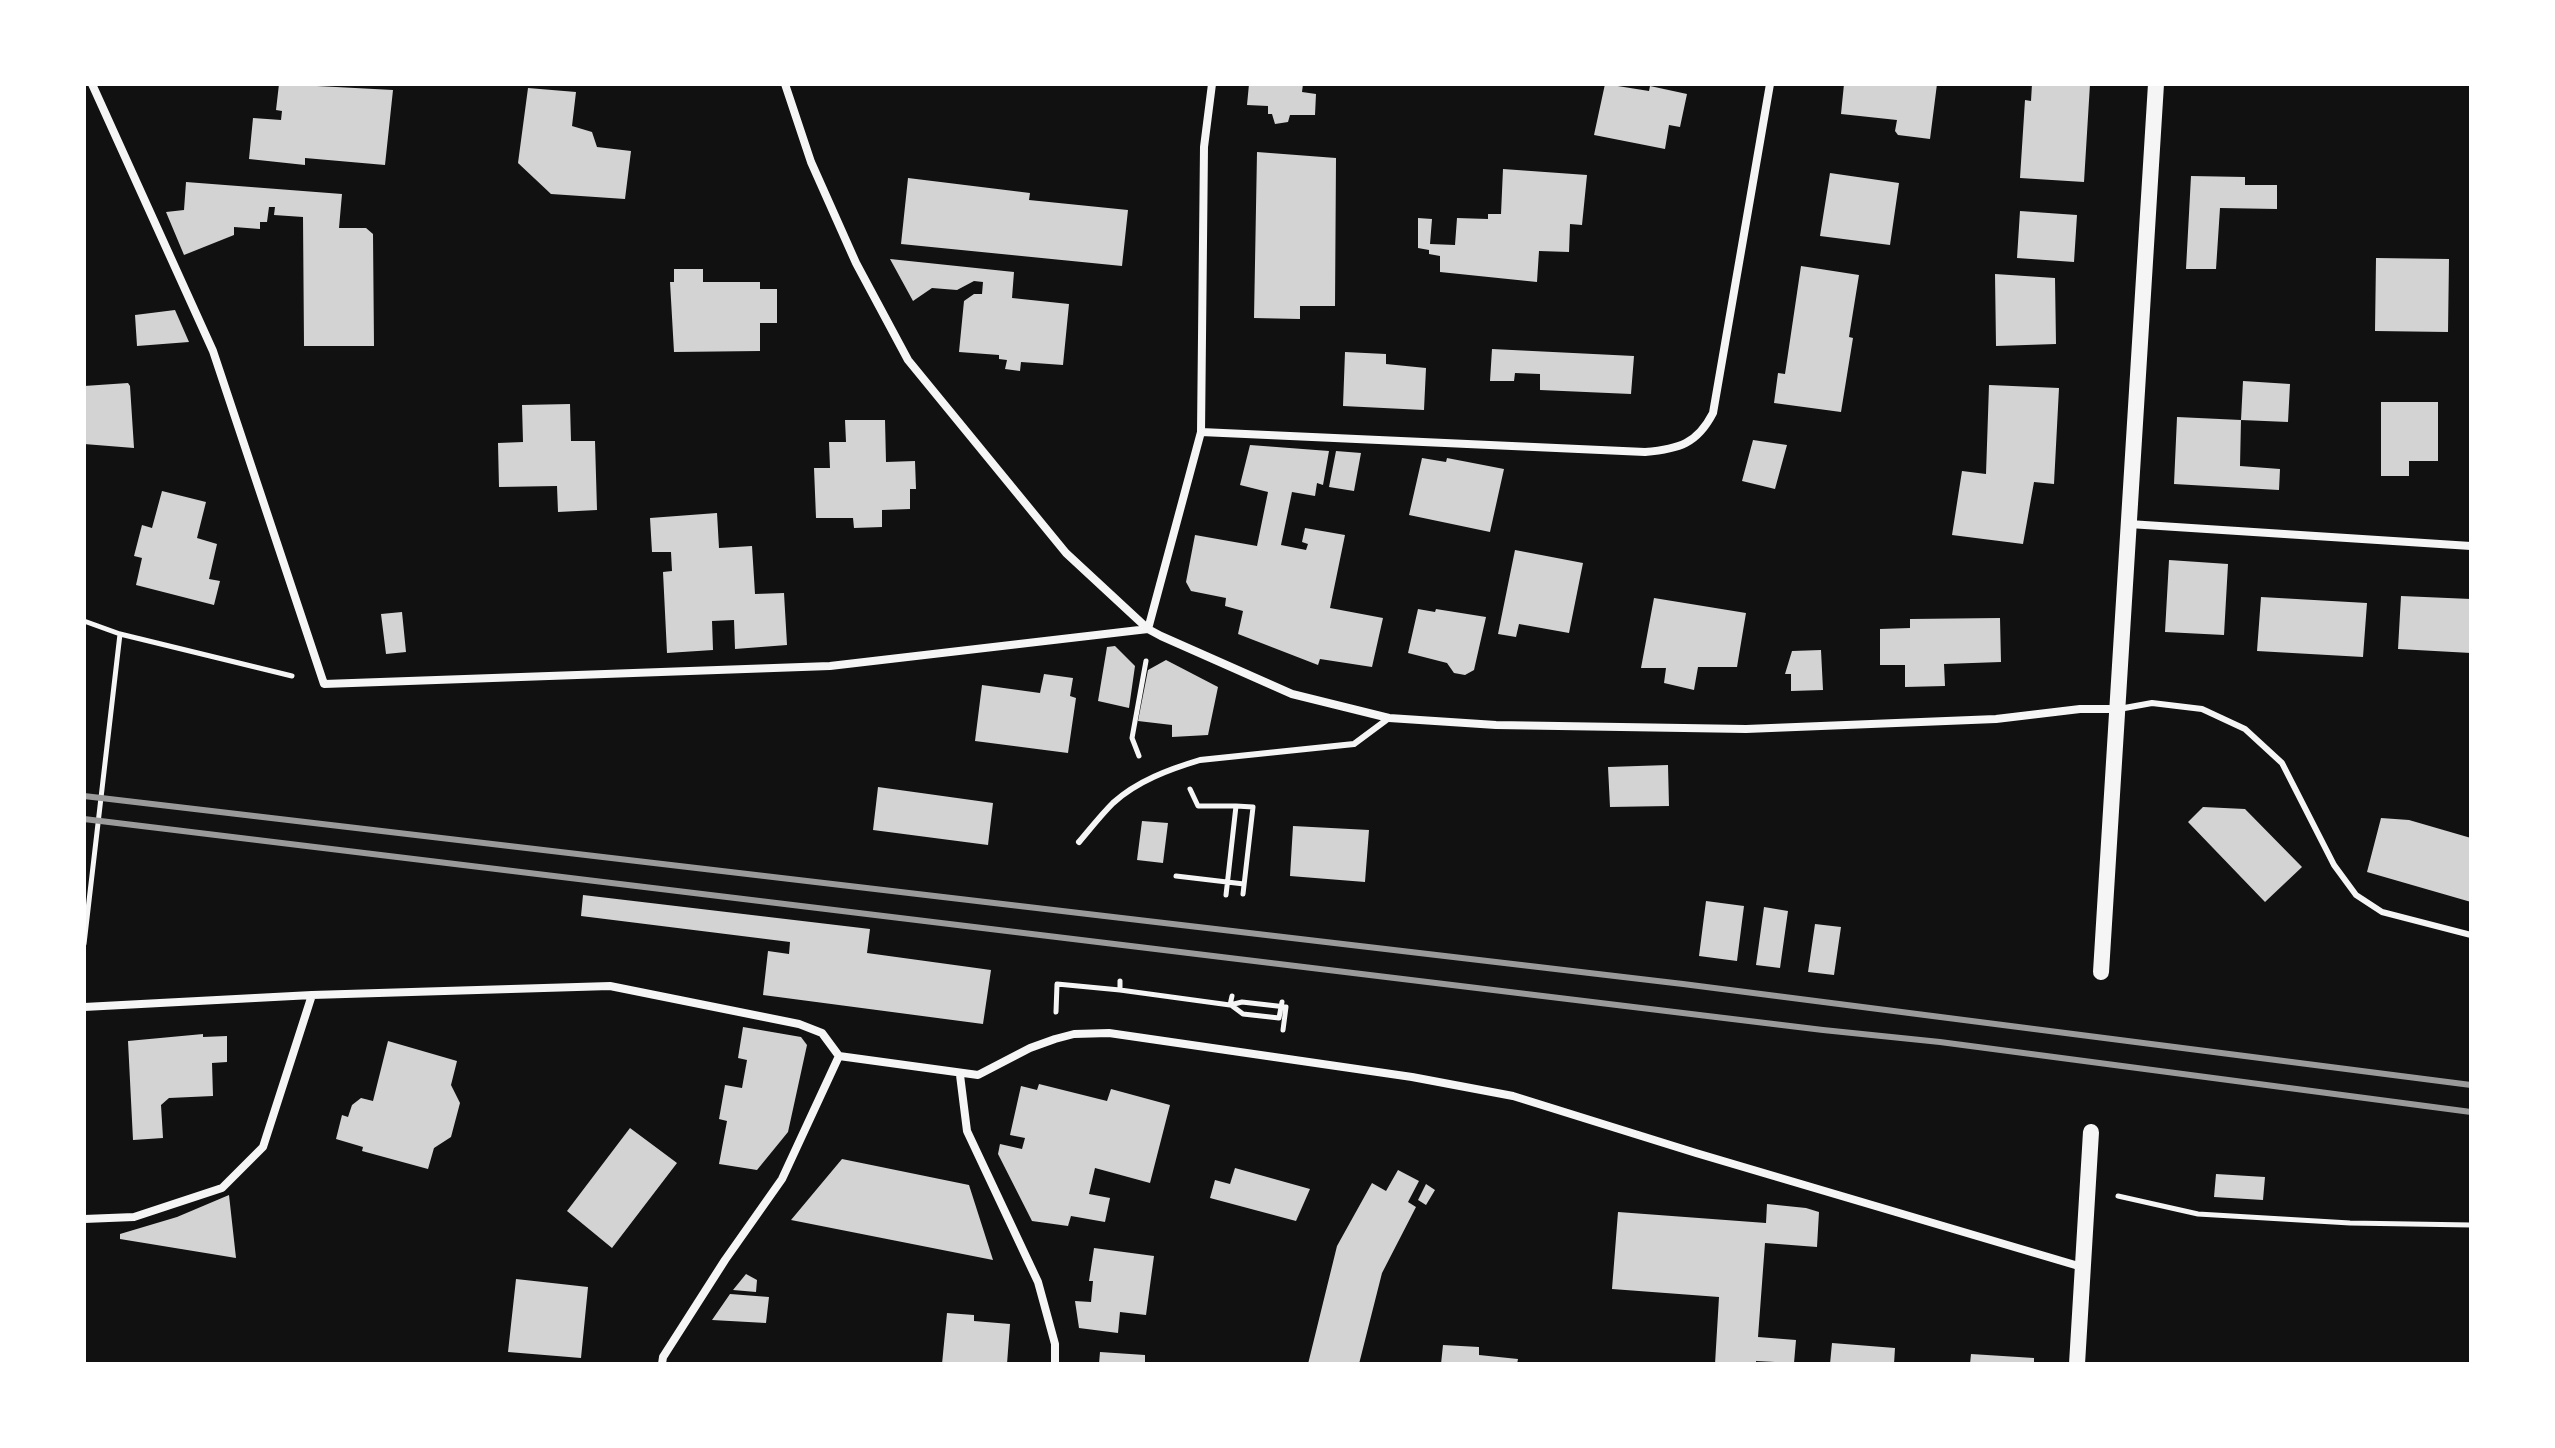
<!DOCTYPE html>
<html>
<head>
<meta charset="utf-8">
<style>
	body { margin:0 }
	#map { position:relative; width:2555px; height:1448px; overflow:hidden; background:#111; font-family:Mulish,sans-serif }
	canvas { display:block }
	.frame { position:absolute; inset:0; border:86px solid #fff; pointer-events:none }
</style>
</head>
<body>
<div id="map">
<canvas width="2555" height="1448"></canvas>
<div class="frame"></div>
</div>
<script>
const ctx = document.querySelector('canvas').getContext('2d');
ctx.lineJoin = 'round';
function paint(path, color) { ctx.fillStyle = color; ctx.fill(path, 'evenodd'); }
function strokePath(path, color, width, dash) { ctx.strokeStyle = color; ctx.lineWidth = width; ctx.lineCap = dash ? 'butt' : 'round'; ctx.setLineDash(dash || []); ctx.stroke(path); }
paint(new Path2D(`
	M 279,84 L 393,90 L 385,165 L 305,158 L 305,165 L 249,159 L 253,118 L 281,120 L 282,111 L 276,110 Z
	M 1249,84 L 1303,84 L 1302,92 L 1316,94 L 1315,115 L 1290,115 L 1288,122 L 1275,124 L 1272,114 L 1268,114 L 1268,106 L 1247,105 Z
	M 1605,84 L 1649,91 L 1650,86 L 1687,94 L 1680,127 L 1669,125 L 1665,149 L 1594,135 Z
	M 1844,84 L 1937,84 L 1930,139 L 1898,135 L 1895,131 L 1897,120 L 1841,114 Z
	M 2032,84 L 2090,84 L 2084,182 L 2020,178 L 2025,100 L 2031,101 Z
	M 528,88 L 576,92 L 572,126 L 592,132 L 597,147 L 631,151 L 625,199 L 551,194 L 518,163 Z
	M 1257,152 L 1336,158 L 1335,306 L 1300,306 L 1300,319 L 1254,318 Z
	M 1503,169 L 1587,175 L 1582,225 L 1570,224 L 1569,252 L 1539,251 L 1537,282 L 1440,272 L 1440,256 L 1429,254 L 1429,250 L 1418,248 L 1418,218 L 1432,219 L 1430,244 L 1455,245 L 1457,218 L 1488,219 L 1488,214 L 1501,214 Z
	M 1830,173 L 1899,183 L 1890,245 L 1820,236 Z
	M 2191,176 L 2245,177 L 2245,185 L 2277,185 L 2277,209 L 2220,208 L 2216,269 L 2186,269 Z
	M 908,178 L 1030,193 L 1029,200 L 1128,210 L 1122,266 L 901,244 Z
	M 186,182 L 342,194 L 339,228 L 366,228 L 373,234 L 374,346 L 304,346 L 303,217 L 274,215 L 275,207 L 269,207 L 267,222 L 260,222 L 260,229 L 234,227 L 234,235 L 184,255 L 166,212 L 184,210 Z
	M 2020,211 L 2077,215 L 2074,262 L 2017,258 Z
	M 2376,258 L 2449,259 L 2448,332 L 2375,331 Z
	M 890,259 L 1014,272 L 1012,298 L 1069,304 L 1063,365 L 1021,362 L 1020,371 L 1005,369 L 1007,360 L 999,359 L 999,355 L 959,352 L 964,301 L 974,294 L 982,294 L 983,282 L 974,281 L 957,290 L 932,288 L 913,301 Z
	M 1801,266 L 1859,275 L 1849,337 L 1853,338 L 1841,412 L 1774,403 L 1778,373 L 1785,374 Z
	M 674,269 L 703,269 L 703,282 L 760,282 L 760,289 L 777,289 L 777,323 L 760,323 L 760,351 L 674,352 L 670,282 L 674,282 Z
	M 1995,274 L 2055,278 L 2056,344 L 1996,346 Z
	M 175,310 L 189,342 L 137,346 L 135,315 Z
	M 1492,349 L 1634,356 L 1631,394 L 1540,390 L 1540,374 L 1515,373 L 1514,381 L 1490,381 Z
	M 1345,352 L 1386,354 L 1386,364 L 1426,368 L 1424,410 L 1343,406 Z
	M 2243,381 L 2290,384 L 2288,422 L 2241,420 Z
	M 128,383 L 130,386 L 134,448 L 84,444 L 84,386 Z
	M 1989,385 L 2059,388 L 2054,484 L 2034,482 L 2023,544 L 1952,535 L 1962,471 L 1986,474 Z
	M 2381,402 L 2438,402 L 2438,461 L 2409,461 L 2409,476 L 2381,476 Z
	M 570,404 L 571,441 L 595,441 L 597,510 L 558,512 L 557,486 L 499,487 L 498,443 L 523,442 L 522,405 Z
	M 2177,417 L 2241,420 L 2240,466 L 2280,469 L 2279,490 L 2174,484 Z
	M 845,420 L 885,420 L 886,462 L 915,461 L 916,489 L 910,489 L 910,509 L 882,510 L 882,527 L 854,528 L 853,518 L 816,518 L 814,468 L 830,468 L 829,442 L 846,442 Z
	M 1753,440 L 1787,445 L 1775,489 L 1742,481 Z
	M 1250,445 L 1329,451 L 1323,485 L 1317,483 L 1315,496 L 1292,492 L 1281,545 L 1306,550 L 1308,544 L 1302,542 L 1305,528 L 1345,535 L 1330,608 L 1383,618 L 1372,667 L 1320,659 L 1318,665 L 1238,634 L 1243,611 L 1225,606 L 1226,598 L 1191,591 L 1186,582 L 1195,535 L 1257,546 L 1268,492 L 1240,485 Z
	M 1336,451 L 1361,453 L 1354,491 L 1329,487 Z
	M 1422,458 L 1446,462 L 1447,458 L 1504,469 L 1490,532 L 1409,515 Z
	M 162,491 L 206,502 L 197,538 L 217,544 L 209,579 L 220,581 L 214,605 L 136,585 L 142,558 L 134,556 L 142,525 L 152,528 Z
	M 717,513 L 719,548 L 752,546 L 755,594 L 784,593 L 787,645 L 735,649 L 734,620 L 712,621 L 713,650 L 667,653 L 663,572 L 672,571 L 671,552 L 652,552 L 650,518 Z
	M 1515,550 L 1583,563 L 1569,633 L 1519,624 L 1516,637 L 1498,634 Z
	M 2169,560 L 2228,564 L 2224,635 L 2165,632 Z
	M 2401,596 L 2471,599 L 2471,653 L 2398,649 Z
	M 2261,597 L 2367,603 L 2363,657 L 2257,651 Z
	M 1654,598 L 1746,613 L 1737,667 L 1698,667 L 1694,690 L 1664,683 L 1666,668 L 1641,668 Z
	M 1418,609 L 1435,612 L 1436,609 L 1486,617 L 1474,670 L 1465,675 L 1454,673 L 1447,663 L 1408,653 Z
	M 402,612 L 406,652 L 386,654 L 381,614 Z
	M 2000,618 L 2001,662 L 1944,664 L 1945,686 L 1905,687 L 1905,665 L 1880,665 L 1880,629 L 1910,628 L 1910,619 Z
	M 1115,646 L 1135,666 L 1129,708 L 1098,701 L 1107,647 Z
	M 1821,650 L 1823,690 L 1791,691 L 1791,674 L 1785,674 L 1792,651 Z
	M 1166,660 L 1218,687 L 1208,735 L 1172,737 L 1172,725 L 1138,721 L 1148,670 Z
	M 1044,674 L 1073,678 L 1070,696 L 1076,698 L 1068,753 L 975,741 L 982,685 L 1040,693 Z
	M 1668,765 L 1669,806 L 1610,807 L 1608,767 Z
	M 878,787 L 993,803 L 988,845 L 873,830 Z
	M 2203,807 L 2245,809 L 2302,867 L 2265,902 L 2188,822 Z
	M 2381,818 L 2409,820 L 2471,838 L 2471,902 L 2367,872 Z
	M 1142,821 L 1168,823 L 1163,863 L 1137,860 Z
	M 1293,826 L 1369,830 L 1365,882 L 1290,876 Z
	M 583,895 L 870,929 L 867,953 L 991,970 L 983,1024 L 763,995 L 768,951 L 789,954 L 790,942 L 581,916 Z
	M 1706,901 L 1744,906 L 1737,961 L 1699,956 Z
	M 1764,907 L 1788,911 L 1780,968 L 1756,965 Z
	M 1815,924 L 1841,927 L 1834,975 L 1808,972 Z
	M 743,1027 L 801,1037 L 807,1045 L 788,1132 L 757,1170 L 719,1164 L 727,1121 L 719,1119 L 725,1085 L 742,1088 L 747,1060 L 738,1058 Z
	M 203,1034 L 203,1037 L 227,1036 L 227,1062 L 212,1063 L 213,1096 L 169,1098 L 161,1105 L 163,1138 L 133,1140 L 128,1041 Z
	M 388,1041 L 457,1061 L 451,1085 L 460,1103 L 451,1137 L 434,1148 L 428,1169 L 362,1151 L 363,1147 L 336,1139 L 342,1115 L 348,1117 L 352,1105 L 361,1098 L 373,1101 Z
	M 1039,1084 L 1107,1101 L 1111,1089 L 1170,1105 L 1150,1183 L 1095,1168 L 1089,1194 L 1110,1198 L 1105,1222 L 1071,1216 L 1068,1226 L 1032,1221 L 998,1154 L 1000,1144 L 1022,1149 L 1025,1138 L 1010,1135 L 1021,1086 L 1037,1090 Z
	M 630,1128 L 677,1163 L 612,1248 L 567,1211 Z
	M 842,1159 L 969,1185 L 993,1260 L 791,1220 Z
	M 1235,1168 L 1310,1189 L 1296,1221 L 1210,1198 L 1215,1180 L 1230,1184 Z
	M 1398,1170 L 1419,1181 L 1408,1202 L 1416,1207 L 1382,1273 L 1359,1364 L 1308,1364 L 1337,1246 L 1372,1183 L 1386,1191 Z
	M 2216,1174 L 2265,1177 L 2263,1200 L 2214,1197 Z
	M 1426,1184 L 1435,1190 L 1426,1205 L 1418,1200 Z
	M 229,1195 L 236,1258 L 120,1239 L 120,1234 L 177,1217 Z
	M 1767,1204 L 1806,1208 L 1819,1212 L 1817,1247 L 1765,1243 L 1758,1337 L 1796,1340 L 1794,1363 L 1756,1361 L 1756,1364 L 1715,1364 L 1719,1297 L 1612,1289 L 1618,1212 L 1766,1223 Z
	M 1094,1248 L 1154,1256 L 1146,1315 L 1120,1312 L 1118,1333 L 1079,1328 L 1075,1301 L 1091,1302 L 1093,1281 L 1089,1281 Z
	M 746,1274 L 757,1280 L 756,1292 L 733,1290 Z
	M 516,1279 L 588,1287 L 581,1358 L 508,1352 Z
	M 730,1294 L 769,1297 L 766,1323 L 712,1320 Z
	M 947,1313 L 974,1315 L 974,1321 L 1010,1324 L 1007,1364 L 942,1364 Z
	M 1832,1343 L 1895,1348 L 1894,1364 L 1830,1364 Z
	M 1443,1345 L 1479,1347 L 1479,1355 L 1518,1359 L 1517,1364 L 1441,1364 Z
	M 1100,1352 L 1145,1355 L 1145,1364 L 1099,1364 Z
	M 1971,1354 L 2034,1358 L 2034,1364 L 1970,1364 Z`), '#d3d3d3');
strokePath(new Path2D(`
	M 84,621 L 120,634 L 292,676
	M 1139,756 L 1132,738 L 1146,661
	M 1190,789 L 1198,806 L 1236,806 L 1226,895
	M 1236,806 L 1253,807 L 1243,894
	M 1176,876 L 1244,884
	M 84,944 L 120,634
	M 1120,981 L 1120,990 L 1230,1005 L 1232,996
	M 1230,1005 L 1242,1002 L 1286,1007 L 1283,1030
	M 1231,1005 L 1243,1014 L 1279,1018 L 1282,1002
	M 1056,1012 L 1057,984 L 1120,990
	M 2118,1196 L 2198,1214 L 2350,1223 L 2471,1225`), '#f5f5f5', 5);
strokePath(new Path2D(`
	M 2119,709 L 2152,703 L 2202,709 L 2245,729 L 2282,763 L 2334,865 L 2356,895 L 2382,912 L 2471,935
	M 1079,842 C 1090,829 1101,815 1113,803 C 1137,781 1170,769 1200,760 L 1354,744 L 1389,718`), '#f5f5f5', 6);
strokePath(new Path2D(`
	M 92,84 L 213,351 L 324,684 L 830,666 L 1148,629
	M 785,84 L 811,162 L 856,263 L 908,360 L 1066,553 L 1148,629 L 1161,636 L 1292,694 L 1389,718 L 1496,725 L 1746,729 L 1996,719 L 2080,709 L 2117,709
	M 1201,432 L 1645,452 C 1679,449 1697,444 1713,413 L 1770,84
	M 2129,524 L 2471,546
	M 1148,629 L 1201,432 L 1204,147 L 1212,84
	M 84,1007 L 312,995 L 610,986 L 799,1024 L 822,1033 L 839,1056 L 978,1075 L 1030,1048 L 1055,1039 L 1074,1034 L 1109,1033 L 1412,1077 L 1513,1096 L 1696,1153 L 2082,1267
	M 960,1075 L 967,1131 L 1038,1282 L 1055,1344 L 1055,1364
	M 84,1219 L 134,1217 L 222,1188 L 263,1147 L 312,995
	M 662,1364 L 663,1357 L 725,1260 L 782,1179 L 839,1056`), '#f5f5f5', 8);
strokePath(new Path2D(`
	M 2101,972 L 2156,84
	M 2077,1364 L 2091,1132`), '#f5f5f5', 16);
strokePath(new Path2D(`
	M 84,796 L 1683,984 L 2471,1085
	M 84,819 L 1823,1030 L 1940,1042 L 2471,1112`), '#9a9a9a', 6);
</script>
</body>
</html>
